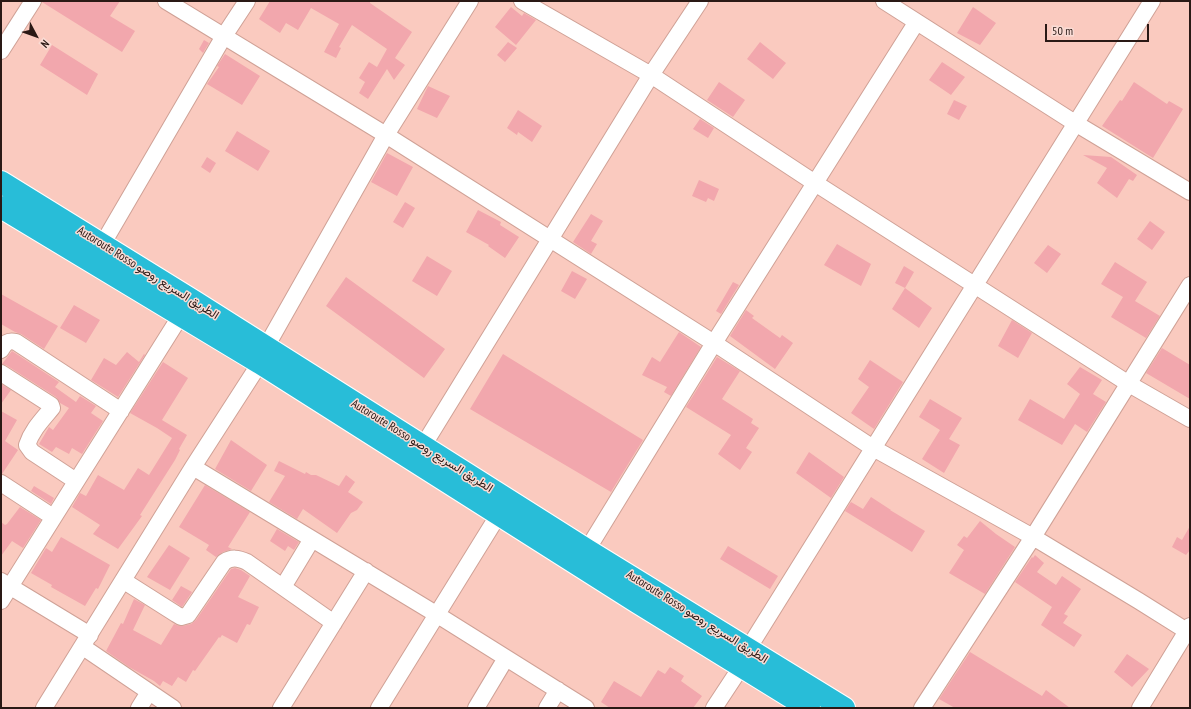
<!DOCTYPE html>
<html>
<head>
<meta charset="utf-8">
<style>
	body { margin:0 }
	#map { position:relative; width:1191px; height:709px; overflow:hidden; background:#facabf; font-family:"PT Sans Narrow",sans-serif }
	canvas { display:block }
	.frame { position:absolute; inset:0; border:2px solid #2a1915; pointer-events:none }
	.north { position:absolute; left:16px; top:16px; width:40px; height:40px; -webkit-text-stroke:3px #fadcd5; paint-order:stroke; rotate:131deg; font-size:11px; font-weight:700; line-height:16px; text-align:center; color:#2a1915 }
	.north::after { content:''; display:block; margin:auto; width:14px; height:18px; background:#2a1915; clip-path:polygon(50% 0,100% 100%,50% 72%,0 100%) }
	.scale { position:absolute; left:1045px; top:24px; width:104px; height:18px; box-sizing:border-box; border:2px solid #2a1915; border-top:0; padding-left:5px; font-size:12px; line-height:14px; white-space:nowrap; color:#2a1915; -webkit-text-stroke:3px #fadcd5; paint-order:stroke }
</style>
</head>
<body>
<div id="map">
<canvas width="1191" height="709"></canvas>
<div class="frame"></div>
<div class="north">N</div>
<div class="scale">50 m</div>
</div>
<script>
const ctx = document.querySelector('canvas').getContext('2d');
ctx.lineJoin = 'round';
function paint(path, color) { ctx.fillStyle = color; ctx.fill(path, 'evenodd'); }
function strokePath(path, color, width, dash) { ctx.strokeStyle = color; ctx.lineWidth = width; ctx.lineCap = dash ? 'butt' : 'round'; ctx.setLineDash(dash || []); ctx.stroke(path); }
function label(font, color, halo, rows, align = 'center') {
  ctx.font = font + ' "PT Sans Narrow",Vazirmatn,sans-serif'; ctx.lineWidth = 3; ctx.setLineDash([]); ctx.textBaseline = 'middle'; ctx.strokeStyle = halo; ctx.fillStyle = color; for (const [text, x, y, turn = 0] of rows) {
    ctx.save(); ctx.translate(x, y); ctx.rotate((+turn || 0) * Math.PI / 180); ctx.textAlign = isNaN(turn) ? turn : align; if (halo) ctx.strokeText(text, 0, 0); ctx.fillText(text, 0, 0); ctx.restore();
  }
}
paint(new Path2D(`
	M 42,1 L 120,1 L 110,16 L 135,31 L 122,52 L 42,2 Z
	M 270,1 L 370,1 L 370,3 L 412,32 L 395,58 L 405,65 L 394,80 L 387,69 L 368,99 L 359,93 L 365,82 L 359,78 L 369,62 L 377,67 L 387,49 L 352,25 L 339,47 L 341,48 L 336,58 L 324,52 L 339,24 L 311,8 L 298,30 L 286,23 L 280,33 L 259,19 Z
	M 511,7 L 522,16 L 524,13 L 536,20 L 516,45 L 495,27 Z
	M 973,7 L 996,23 L 980,45 L 957,33 Z
	M 204,40 L 209,43 L 203,53 L 199,49 Z
	M 508,42 L 517,48 L 505,62 L 497,55 Z
	M 760,42 L 786,63 L 773,79 L 747,59 Z
	M 52,45 L 98,74 L 87,95 L 40,65 Z
	M 225,54 L 260,76 L 242,105 L 207,84 L 219,67 L 217,66 Z
	M 942,62 L 965,77 L 951,95 L 929,80 Z
	M 719,82 L 745,100 L 733,117 L 707,100 Z
	M 1134,82 L 1167,104 L 1169,101 L 1183,109 L 1153,158 L 1102,126 L 1120,100 L 1122,101 Z
	M 428,86 L 450,96 L 437,118 L 417,109 Z
	M 954,100 L 967,106 L 959,120 L 947,114 Z
	M 518,110 L 542,126 L 532,142 L 518,132 L 517,135 L 507,128 Z
	M 700,119 L 714,128 L 708,138 L 693,129 Z
	M 237,131 L 270,151 L 258,171 L 225,151 Z
	M 387,153 L 413,167 L 397,196 L 371,182 Z
	M 1083,155 L 1111,157 L 1137,175 L 1133,181 L 1129,179 L 1117,198 L 1097,183 L 1107,168 Z
	M 207,157 L 216,163 L 210,173 L 201,167 Z
	M 699,180 L 719,189 L 714,201 L 708,198 L 706,202 L 692,196 Z
	M 405,202 L 415,208 L 403,228 L 393,222 Z
	M 478,210 L 501,222 L 500,225 L 519,237 L 505,258 L 488,246 L 489,245 L 466,232 Z
	M 591,214 L 603,221 L 591,241 L 597,244 L 591,254 L 573,242 Z
	M 1150,221 L 1165,232 L 1152,250 L 1137,239 Z
	M 837,244 L 871,264 L 861,286 L 824,265 Z
	M 1048,245 L 1061,254 L 1047,273 L 1034,263 Z
	M 427,256 L 452,271 L 437,296 L 412,281 Z
	M 1115,262 L 1147,282 L 1135,301 L 1160,316 L 1146,338 L 1111,317 L 1123,297 L 1101,284 Z
	M 904,266 L 914,272 L 905,288 L 895,283 Z
	M 572,271 L 587,279 L 575,299 L 561,291 Z
	M 346,277 L 445,349 L 424,378 L 326,306 Z
	M 733,282 L 739,285 L 721,314 L 716,311 Z
	M 905,288 L 932,308 L 919,328 L 892,309 Z
	M 1,294 L 58,326 L 44,349 L 21,334 L 15,332 L 1,324 Z
	M 74,305 L 100,320 L 86,343 L 60,328 Z
	M 746,310 L 754,316 L 752,318 L 780,338 L 782,335 L 793,343 L 775,369 L 730,336 Z
	M 1012,320 L 1032,333 L 1018,358 L 998,346 Z
	M 679,332 L 701,347 L 671,396 L 664,392 L 667,387 L 642,375 L 652,357 L 660,362 Z
	M 1162,348 L 1190,365 L 1190,399 L 1146,373 Z
	M 12,351 L 59,382 L 55,387 L 76,402 L 80,396 L 96,406 L 91,413 L 103,421 L 82,454 L 72,448 L 69,454 L 56,447 L 52,452 L 39,444 L 49,427 L 53,430 L 69,408 L 60,403 L 56,397 L 6,365 L 2,364 Z
	M 127,352 L 139,362 L 144,354 L 145,355 L 118,397 L 91,380 L 104,358 L 116,365 Z
	M 503,354 L 643,440 L 611,492 L 470,409 Z
	M 717,357 L 740,371 L 722,399 L 753,419 L 751,423 L 759,428 L 746,448 L 752,452 L 740,470 L 718,454 L 731,435 L 686,407 Z
	M 870,360 L 903,382 L 874,429 L 851,413 L 869,387 L 858,379 Z
	M 163,362 L 188,378 L 162,420 L 187,435 L 179,449 L 180,450 L 175,460 L 140,515 L 142,516 L 118,549 L 93,534 L 100,525 L 72,507 L 80,493 L 86,496 L 98,475 L 124,490 L 138,468 L 149,475 L 172,438 L 157,428 L 130,413 Z
	M 1080,367 L 1102,380 L 1093,394 L 1106,402 L 1087,432 L 1075,424 L 1062,445 L 1018,420 L 1030,399 L 1064,419 L 1080,394 L 1067,384 Z
	M 1,384 L 11,390 L 1,404 Z
	M 930,399 L 962,418 L 949,439 L 960,445 L 944,473 L 922,459 L 940,430 L 919,417 Z
	M 1,411 L 17,420 L 5,441 L 18,450 L 2,474 L 1,474 Z
	M 231,440 L 267,465 L 251,491 L 215,469 Z
	M 809,452 L 844,477 L 831,498 L 796,473 Z
	M 279,461 L 305,474 L 306,472 L 311,475 L 316,475 L 339,486 L 346,475 L 355,482 L 348,492 L 363,502 L 357,510 L 351,513 L 337,533 L 303,509 L 297,519 L 269,502 L 285,476 L 274,471 Z
	M 205,485 L 250,512 L 228,547 L 232,549 L 223,552 L 216,557 L 206,550 L 209,545 L 179,527 Z
	M 34,486 L 54,498 L 51,504 L 31,491 Z
	M 871,497 L 891,510 L 890,510 L 925,531 L 912,552 L 845,511 L 851,502 L 863,509 Z
	M 20,507 L 41,520 L 23,548 L 12,541 L 1,556 L 1,522 L 5,525 L 7,524 Z
	M 980,521 L 996,534 L 1015,547 L 985,594 L 949,573 L 964,550 L 957,545 L 964,536 L 967,538 Z
	M 1190,526 L 1190,550 L 1186,555 L 1172,547 L 1177,537 L 1182,540 Z
	M 277,529 L 299,542 L 294,550 L 288,546 L 285,551 L 270,541 Z
	M 61,537 L 110,565 L 98,589 L 96,588 L 85,606 L 51,587 L 52,585 L 31,573 L 46,548 L 52,552 Z
	M 169,545 L 190,558 L 170,590 L 147,577 Z
	M 728,546 L 778,576 L 770,589 L 720,559 Z
	M 1035,555 L 1044,563 L 1037,572 L 1056,585 L 1062,576 L 1081,589 L 1064,614 L 1068,616 L 1063,623 L 1082,635 L 1074,647 L 1041,625 L 1052,607 L 1015,582 L 1032,557 L 1033,558 Z
	M 235,568 L 241,570 L 250,576 L 238,597 L 259,607 L 250,625 L 247,624 L 237,643 L 222,635 L 220,638 L 219,637 L 195,671 L 193,670 L 186,682 L 178,677 L 172,686 L 163,681 L 160,686 L 154,681 L 129,667 L 106,651 L 121,623 L 123,624 L 134,599 L 145,605 L 133,630 L 161,645 L 174,624 L 179,626 L 183,626 L 191,624 L 196,620 L 231,569 Z
	M 181,586 L 192,592 L 182,607 L 172,600 Z
	M 970,652 L 1042,696 L 1046,690 L 1070,708 L 955,708 L 939,699 Z
	M 1127,654 L 1149,669 L 1132,687 L 1114,672 Z
	M 670,667 L 684,676 L 681,681 L 702,696 L 693,708 L 610,708 L 601,702 L 614,681 L 641,697 L 658,670 L 665,674 Z`), '#f2a7ad');
const minor = new Path2D(`
	M 166,1 L 386,135 L 714,343 L 873,448 L 1033,537 L 1139,601 L 1190,633
	M 522,1 L 651,75 L 815,183 L 1129,384 L 1190,419
	M 884,1 L 1075,123 L 1190,192
	M 1,51 L 33,1
	M 102,245 L 224,36 L 247,1
	M 266,347 L 386,135 L 470,1
	M 1,350 C 5,343 8,340 16,342 L 121,411
	M 1,373 L 51,405 L 52,408 C 42,420 32,430 27,445 L 32,452 L 76,481
	M 423,446 L 651,75 L 700,1
	M 193,467 L 436,614 L 586,708
	M 1,483 L 53,517
	M 587,550 L 714,343 L 916,23
	M 1,581 L 90,635
	M 124,581 L 176,614 L 181,617 L 188,615 L 224,562 C 232,557 238,558 247,562 L 334,623
	M 283,587 L 312,539
	M 1,601 L 181,315
	M 83,647 L 173,708
	M 748,649 L 1152,1
	M 44,708 L 193,467 L 260,363
	M 139,708 L 149,692
	M 281,708 L 366,571
	M 379,708 L 499,514
	M 476,708 L 506,658
	M 547,708 L 558,690
	M 714,708 L 741,667
	M 922,708 L 1033,537 L 1190,285
	M 1140,708 L 1190,626`);
const highway = new Path2D(`
	M 1,182 L 195,302 L 587,550 L 844,708
	M 1,207 L 260,363 L 637,602 L 809,708`);
strokePath(minor, '#cfa196', 18);
strokePath(highway, '#fff', 24);
strokePath(minor, '#fff', 16);
strokePath(highway, '#28bdd8', 22);
label('12px', '#2a1915', '#fadcd5', [
	["Autoroute Rosso الطريق السريع روصو",148,273,32],
	["Autoroute Rosso الطريق السريع روصو",422,446,32],
	["Autoroute Rosso الطريق السريع روصو",697,617,32]
]);
</script>
</body>
</html>
